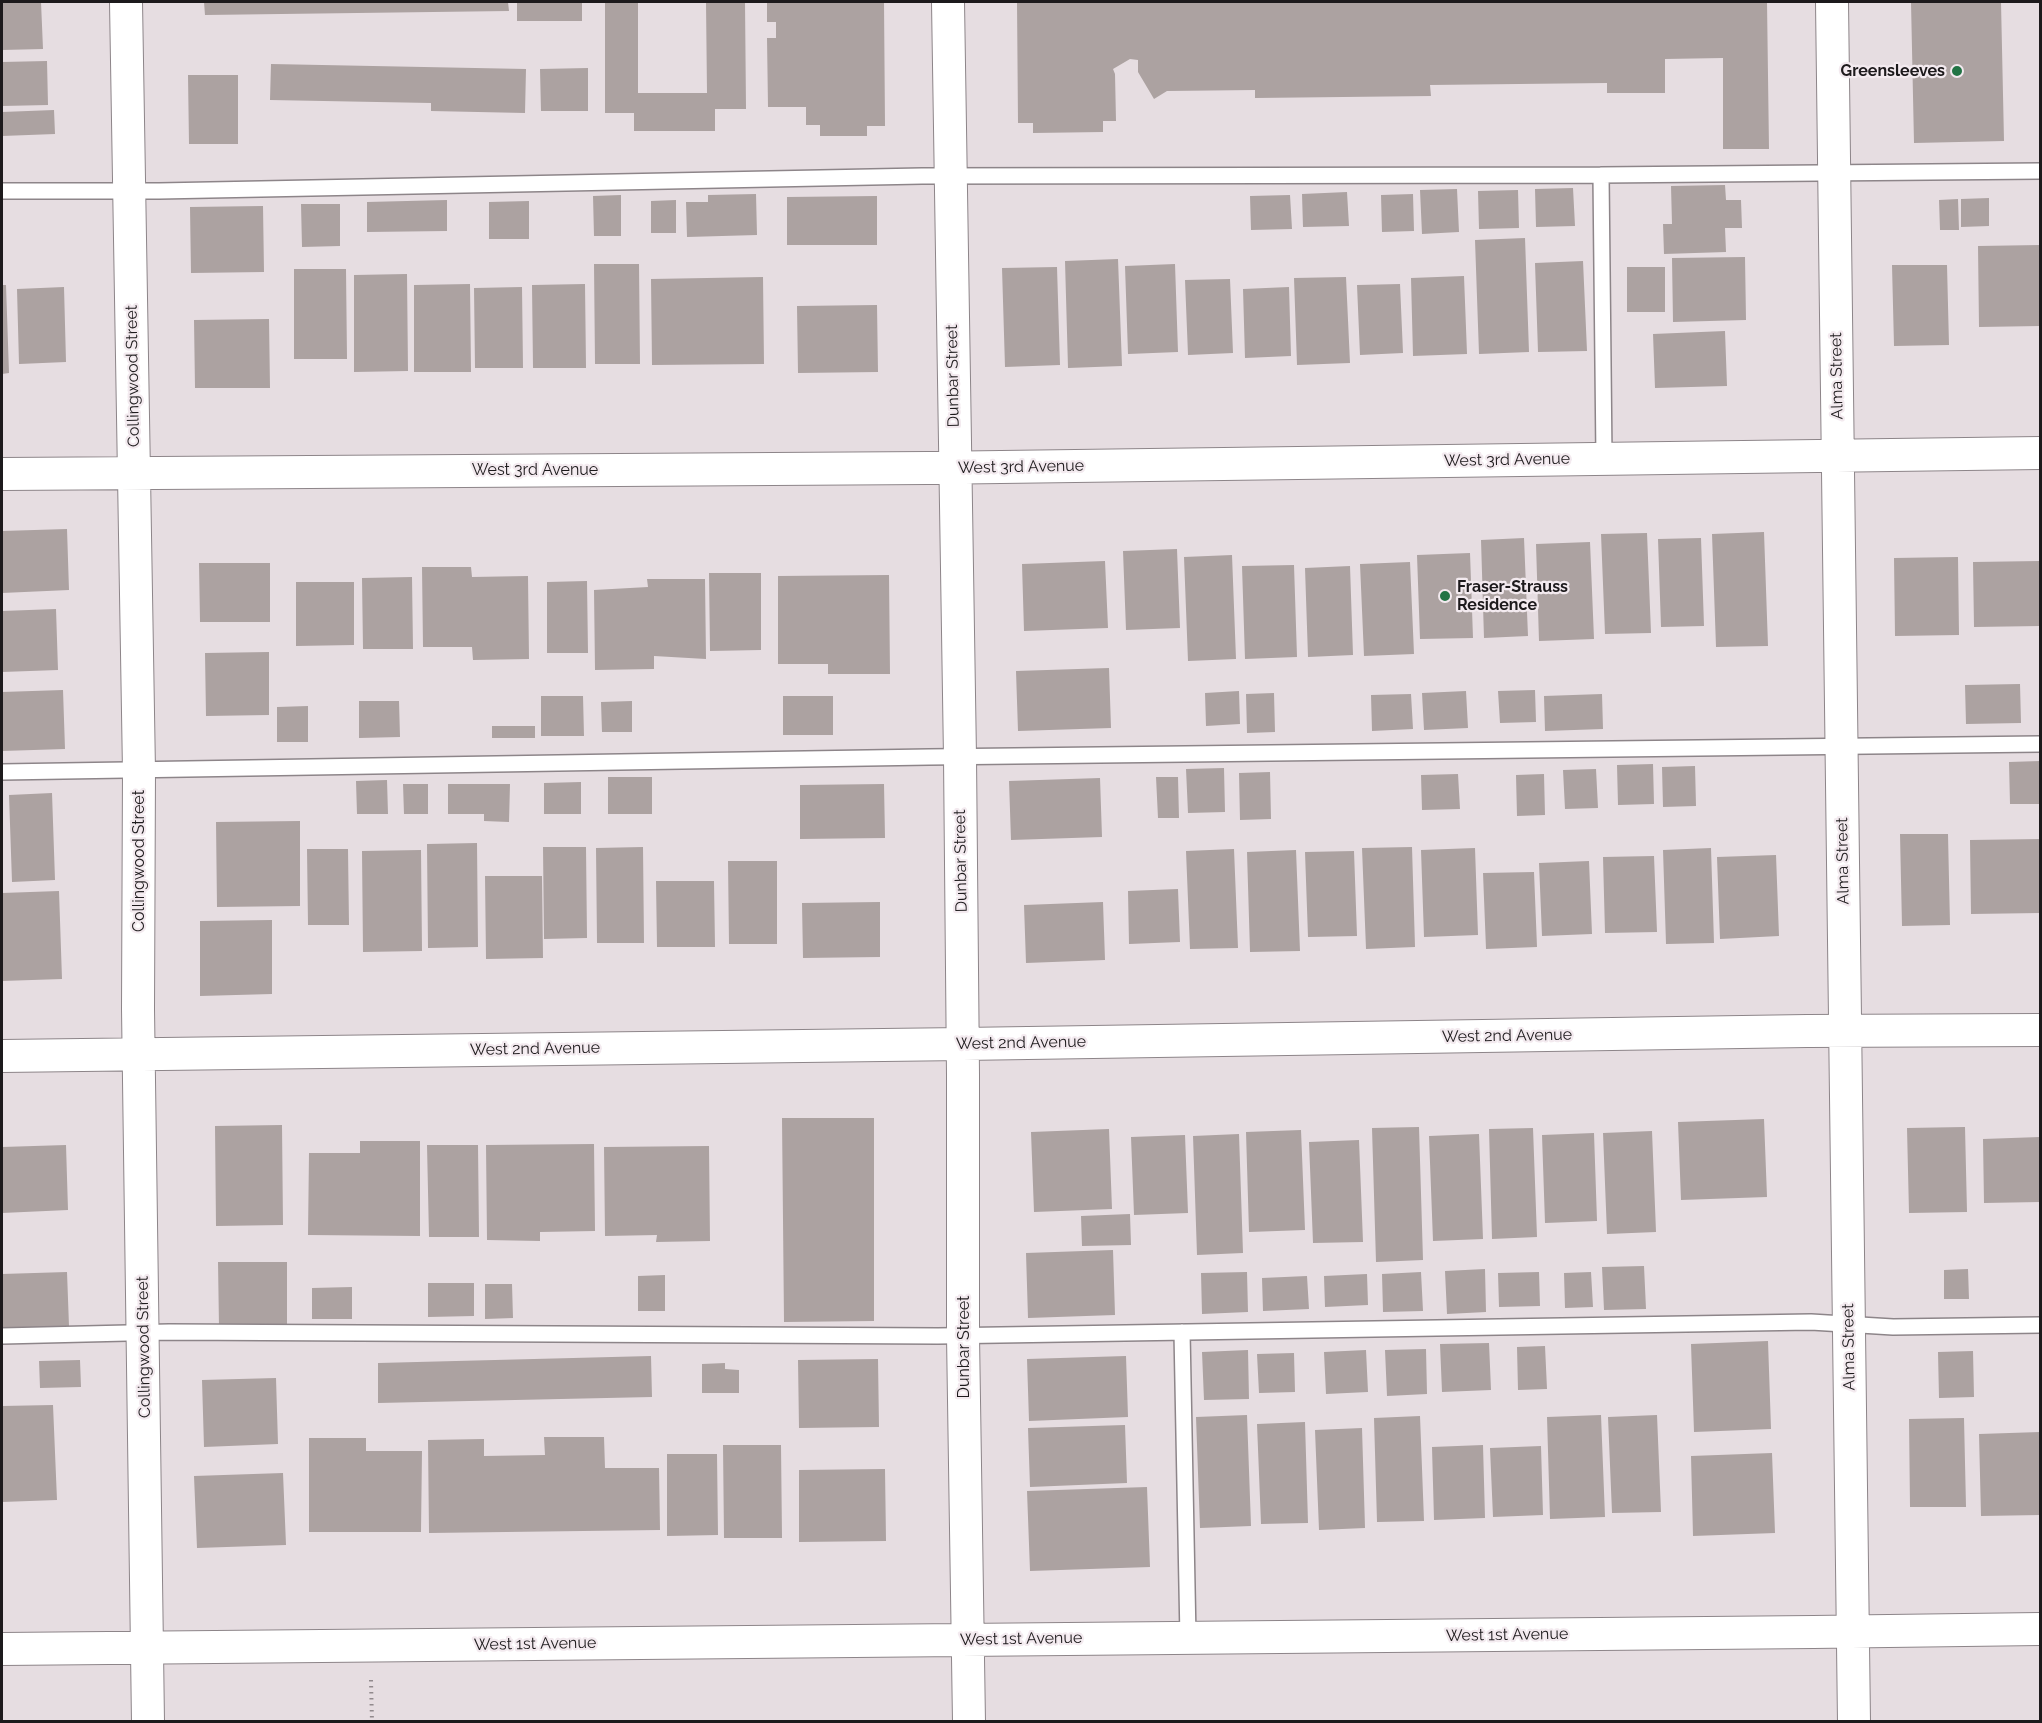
<!DOCTYPE html>
<html>
<head>
<meta charset="utf-8">
<style>
	body { margin:0 }
	#map { position:relative; width:2042px; height:1723px; overflow:hidden; background:#e6dde1; font-family:Raleway,sans-serif }
	canvas { display:block }
	.frame { position:absolute; inset:0; border:3px solid #1d1a1c; pointer-events:none }
</style>
</head>
<body>
<div id="map">
<canvas width="2042" height="1723"></canvas>
<div class="frame"></div>
</div>
<script>
const ctx = document.querySelector('canvas').getContext('2d');
ctx.lineJoin = 'round';
function paint(path, color) { ctx.fillStyle = color; ctx.fill(path, 'evenodd'); }
function strokePath(path, color, width, dash) { ctx.strokeStyle = color; ctx.lineWidth = width; ctx.lineCap = dash ? 'butt' : 'round'; ctx.setLineDash(dash || []); ctx.stroke(path); }
function label(font, color, halo, rows, align = 'center') {
  ctx.font = font + ' Raleway,sans-serif'; ctx.lineWidth = 4.5; ctx.setLineDash([]); ctx.textBaseline = 'middle'; ctx.strokeStyle = halo; ctx.fillStyle = color; for (const [text, x, y, turn = 0] of rows) {
    ctx.save(); ctx.translate(x, y); ctx.rotate((+turn || 0) * Math.PI / 180); ctx.textAlign = isNaN(turn) ? turn : align; if (halo) ctx.strokeText(text, 0, 0); ctx.fillText(text, 0, 0); ctx.restore();
  }
}
paint(new Path2D(`
	M 2,2 L 41,2 L 43,49 L 2,50 Z
	M 204,2 L 508,2 L 509,11 L 205,15 Z
	M 517,2 L 582,2 L 582,21 L 517,21 Z
	M 605,2 L 638,2 L 638,93 L 707,93 L 706,2 L 745,2 L 746,109 L 715,109 L 715,131 L 634,131 L 634,113 L 605,113 Z
	M 767,2 L 884,2 L 885,126 L 867,126 L 867,136 L 820,136 L 820,125 L 806,125 L 806,107 L 768,107 L 767,38 L 776,38 L 776,22 L 767,22 Z
	M 1017,2 L 1767,2 L 1769,149 L 1723,149 L 1723,58 L 1665,59 L 1665,93 L 1607,93 L 1607,83 L 1430,85 L 1431,96 L 1255,98 L 1255,90 L 1167,91 L 1154,99 L 1138,72 L 1138,60 L 1130,59 L 1113,69 L 1115,74 L 1116,121 L 1103,121 L 1103,132 L 1033,133 L 1033,123 L 1018,123 Z
	M 1911,2 L 2001,2 L 2004,141 L 1914,143 Z
	M 47,61 L 48,105 L 2,106 L 2,62 Z
	M 271,64 L 526,69 L 525,113 L 431,111 L 431,103 L 270,100 Z
	M 588,68 L 588,111 L 541,111 L 540,69 Z
	M 188,75 L 238,75 L 238,144 L 189,144 Z
	M 54,110 L 55,134 L 2,136 L 2,112 Z
	M 1725,185 L 1726,200 L 1741,200 L 1742,228 L 1725,228 L 1726,252 L 1664,254 L 1663,224 L 1672,224 L 1671,186 Z
	M 1573,188 L 1575,226 L 1536,227 L 1535,189 Z
	M 1457,189 L 1459,232 L 1422,234 L 1420,190 Z
	M 1518,190 L 1519,228 L 1479,229 L 1478,191 Z
	M 1347,192 L 1349,226 L 1303,227 L 1302,194 Z
	M 756,194 L 757,235 L 687,237 L 686,202 L 708,202 L 708,195 Z
	M 1413,194 L 1414,231 L 1382,232 L 1381,195 Z
	M 621,195 L 621,236 L 594,236 L 593,196 Z
	M 1290,195 L 1292,229 L 1251,230 L 1250,196 Z
	M 877,196 L 877,245 L 787,245 L 787,197 Z
	M 1989,198 L 1989,226 L 1961,227 L 1961,199 Z
	M 1958,199 L 1959,230 L 1940,230 L 1939,200 Z
	M 447,200 L 447,231 L 367,232 L 367,202 Z
	M 676,200 L 676,233 L 651,233 L 651,201 Z
	M 529,201 L 529,239 L 489,239 L 489,202 Z
	M 301,204 L 340,204 L 340,246 L 302,247 Z
	M 263,206 L 264,272 L 191,273 L 190,207 Z
	M 1525,238 L 1529,352 L 1479,354 L 1475,240 Z
	M 2040,245 L 2040,326 L 1979,327 L 1978,246 Z
	M 1745,257 L 1746,320 L 1673,322 L 1672,258 Z
	M 1118,259 L 1122,366 L 1068,368 L 1065,261 Z
	M 1583,261 L 1587,351 L 1538,352 L 1535,263 Z
	M 594,264 L 639,264 L 640,364 L 595,364 Z
	M 1175,264 L 1178,352 L 1128,354 L 1125,266 Z
	M 1892,265 L 1947,265 L 1949,345 L 1894,346 Z
	M 1057,267 L 1060,365 L 1005,367 L 1002,268 Z
	M 1627,267 L 1665,267 L 1665,312 L 1627,312 Z
	M 294,269 L 346,269 L 347,359 L 294,359 Z
	M 407,274 L 408,371 L 354,372 L 354,275 Z
	M 1464,276 L 1467,354 L 1413,356 L 1411,278 Z
	M 763,277 L 764,364 L 652,365 L 651,279 Z
	M 1346,277 L 1350,363 L 1297,365 L 1294,278 Z
	M 1230,279 L 1233,353 L 1188,355 L 1185,280 Z
	M 470,284 L 471,372 L 414,372 L 414,285 Z
	M 585,284 L 586,368 L 533,368 L 532,285 Z
	M 1400,284 L 1403,353 L 1360,355 L 1357,285 Z
	M 2,285 L 6,285 L 9,373 L 2,374 Z
	M 64,287 L 66,362 L 19,364 L 17,289 Z
	M 522,287 L 523,368 L 475,368 L 474,288 Z
	M 1289,287 L 1291,356 L 1245,358 L 1243,289 Z
	M 877,305 L 878,372 L 798,373 L 797,306 Z
	M 269,319 L 270,388 L 195,388 L 194,320 Z
	M 1725,331 L 1727,386 L 1655,388 L 1653,334 Z
	M 67,529 L 69,590 L 2,593 L 2,531 Z
	M 1764,532 L 1768,646 L 1716,647 L 1712,534 Z
	M 1647,533 L 1651,633 L 1605,634 L 1601,534 Z
	M 1524,538 L 1528,636 L 1484,638 L 1481,540 Z
	M 1701,538 L 1704,626 L 1661,627 L 1658,539 Z
	M 1590,542 L 1594,639 L 1539,641 L 1536,544 Z
	M 1177,549 L 1180,628 L 1126,630 L 1123,551 Z
	M 1470,553 L 1473,638 L 1420,639 L 1417,555 Z
	M 1232,555 L 1236,659 L 1188,661 L 1184,557 Z
	M 1958,557 L 1959,635 L 1895,636 L 1894,558 Z
	M 1105,561 L 1108,628 L 1024,631 L 1022,564 Z
	M 2040,561 L 2040,626 L 1974,627 L 1973,562 Z
	M 1410,562 L 1414,654 L 1364,656 L 1360,564 Z
	M 199,563 L 270,563 L 270,622 L 200,622 Z
	M 1294,565 L 1297,657 L 1245,659 L 1242,566 Z
	M 1350,566 L 1353,655 L 1308,657 L 1305,568 Z
	M 422,567 L 471,567 L 472,577 L 528,576 L 529,659 L 473,660 L 472,647 L 423,647 Z
	M 709,573 L 761,573 L 761,650 L 710,651 Z
	M 889,575 L 890,674 L 828,674 L 828,664 L 778,664 L 778,576 Z
	M 412,577 L 413,649 L 363,649 L 362,578 Z
	M 647,579 L 705,579 L 706,659 L 654,656 L 654,669 L 595,670 L 594,590 L 648,587 Z
	M 587,581 L 588,653 L 547,653 L 547,582 Z
	M 296,582 L 354,582 L 354,645 L 296,646 Z
	M 56,609 L 58,670 L 2,672 L 2,611 Z
	M 269,652 L 269,715 L 206,716 L 205,653 Z
	M 1109,668 L 1111,728 L 1018,731 L 1016,671 Z
	M 2020,684 L 2021,723 L 1966,724 L 1965,685 Z
	M 63,690 L 65,749 L 2,751 L 2,692 Z
	M 1535,690 L 1536,722 L 1500,723 L 1498,691 Z
	M 1239,691 L 1240,724 L 1206,726 L 1205,693 Z
	M 1466,691 L 1468,728 L 1424,730 L 1422,693 Z
	M 1274,693 L 1275,732 L 1247,733 L 1246,694 Z
	M 1411,694 L 1413,729 L 1372,731 L 1371,695 Z
	M 1602,694 L 1603,729 L 1545,731 L 1544,696 Z
	M 541,696 L 583,696 L 584,736 L 541,736 Z
	M 783,696 L 833,696 L 833,735 L 783,735 Z
	M 359,701 L 399,701 L 400,737 L 359,738 Z
	M 632,701 L 632,732 L 602,732 L 601,702 Z
	M 308,706 L 308,742 L 277,742 L 277,707 Z
	M 492,726 L 535,726 L 535,738 L 492,738 Z
	M 2040,761 L 2040,804 L 2010,804 L 2009,762 Z
	M 1653,764 L 1654,804 L 1618,805 L 1617,765 Z
	M 1695,766 L 1696,806 L 1663,807 L 1662,767 Z
	M 1224,768 L 1225,812 L 1188,813 L 1186,769 Z
	M 1596,769 L 1598,808 L 1565,809 L 1563,770 Z
	M 1270,772 L 1271,819 L 1240,820 L 1239,773 Z
	M 1458,774 L 1460,809 L 1422,810 L 1421,775 Z
	M 1544,774 L 1545,815 L 1517,816 L 1516,775 Z
	M 608,777 L 652,777 L 652,814 L 608,814 Z
	M 1156,777 L 1178,777 L 1179,818 L 1158,818 Z
	M 1100,778 L 1102,837 L 1011,840 L 1009,781 Z
	M 387,780 L 388,814 L 357,814 L 356,781 Z
	M 581,782 L 581,814 L 544,814 L 544,783 Z
	M 403,784 L 428,784 L 428,814 L 404,814 Z
	M 448,784 L 510,784 L 509,822 L 484,821 L 484,814 L 448,814 Z
	M 884,784 L 885,838 L 800,839 L 800,785 Z
	M 52,793 L 55,880 L 12,882 L 9,795 Z
	M 300,821 L 300,906 L 217,907 L 216,822 Z
	M 1900,834 L 1948,834 L 1950,925 L 1902,926 Z
	M 2040,839 L 2040,913 L 1971,914 L 1970,840 Z
	M 477,843 L 478,947 L 428,948 L 427,844 Z
	M 543,847 L 586,847 L 587,938 L 544,939 Z
	M 643,847 L 644,943 L 597,943 L 596,848 Z
	M 1412,847 L 1415,947 L 1366,949 L 1362,848 Z
	M 1475,848 L 1478,935 L 1424,937 L 1421,850 Z
	M 1711,848 L 1714,943 L 1666,944 L 1663,850 Z
	M 307,849 L 348,849 L 349,925 L 308,925 Z
	M 1234,849 L 1238,948 L 1190,949 L 1186,851 Z
	M 421,850 L 422,951 L 363,952 L 362,851 Z
	M 1296,850 L 1300,951 L 1250,952 L 1247,852 Z
	M 1354,851 L 1357,936 L 1308,937 L 1305,852 Z
	M 1776,855 L 1779,936 L 1720,939 L 1717,857 Z
	M 1654,856 L 1657,932 L 1605,933 L 1603,857 Z
	M 728,861 L 777,861 L 777,944 L 729,944 Z
	M 1589,861 L 1592,934 L 1542,936 L 1539,863 Z
	M 1534,872 L 1537,947 L 1486,949 L 1483,873 Z
	M 485,876 L 542,876 L 543,958 L 486,959 Z
	M 656,881 L 714,881 L 715,947 L 657,947 Z
	M 1178,889 L 1180,942 L 1129,944 L 1128,891 Z
	M 59,891 L 62,979 L 2,981 L 2,893 Z
	M 880,902 L 880,957 L 803,958 L 802,903 Z
	M 1103,902 L 1105,960 L 1026,963 L 1024,905 Z
	M 272,920 L 272,994 L 200,996 L 200,921 Z
	M 782,1118 L 874,1118 L 874,1321 L 784,1322 Z
	M 1764,1119 L 1767,1197 L 1681,1200 L 1678,1122 Z
	M 282,1125 L 283,1225 L 216,1226 L 215,1126 Z
	M 1419,1127 L 1423,1260 L 1376,1262 L 1372,1128 Z
	M 1965,1127 L 1967,1212 L 1909,1213 L 1907,1128 Z
	M 1533,1128 L 1537,1237 L 1492,1239 L 1489,1129 Z
	M 1109,1129 L 1112,1209 L 1034,1212 L 1031,1132 Z
	M 1301,1130 L 1305,1230 L 1249,1232 L 1246,1132 Z
	M 1652,1131 L 1656,1232 L 1607,1234 L 1603,1133 Z
	M 1594,1133 L 1597,1221 L 1545,1223 L 1542,1135 Z
	M 1239,1134 L 1243,1253 L 1197,1255 L 1193,1136 Z
	M 1479,1134 L 1483,1239 L 1433,1241 L 1429,1136 Z
	M 1185,1135 L 1188,1213 L 1134,1215 L 1131,1137 Z
	M 2040,1137 L 2040,1202 L 1984,1203 L 1983,1139 Z
	M 1359,1140 L 1363,1242 L 1313,1243 L 1309,1142 Z
	M 360,1141 L 420,1141 L 420,1236 L 308,1235 L 309,1153 L 360,1153 Z
	M 594,1144 L 595,1231 L 540,1232 L 540,1241 L 487,1240 L 486,1145 Z
	M 66,1145 L 68,1210 L 2,1213 L 2,1147 Z
	M 427,1145 L 478,1145 L 479,1237 L 429,1237 Z
	M 709,1146 L 710,1241 L 656,1242 L 657,1235 L 605,1236 L 604,1147 Z
	M 1130,1214 L 1131,1245 L 1082,1246 L 1081,1216 Z
	M 1113,1250 L 1115,1315 L 1028,1318 L 1026,1253 Z
	M 218,1262 L 287,1262 L 287,1326 L 219,1327 Z
	M 1644,1266 L 1646,1309 L 1604,1310 L 1602,1267 Z
	M 1485,1269 L 1486,1312 L 1447,1314 L 1445,1271 Z
	M 1968,1269 L 1969,1299 L 1944,1299 L 1944,1270 Z
	M 67,1272 L 69,1326 L 2,1328 L 2,1274 Z
	M 1247,1272 L 1248,1312 L 1202,1314 L 1201,1273 Z
	M 1421,1272 L 1423,1311 L 1383,1312 L 1382,1274 Z
	M 1539,1272 L 1540,1306 L 1499,1307 L 1498,1273 Z
	M 1591,1272 L 1593,1307 L 1565,1308 L 1564,1273 Z
	M 1367,1274 L 1368,1305 L 1325,1307 L 1324,1276 Z
	M 665,1275 L 665,1311 L 638,1311 L 638,1276 Z
	M 1307,1276 L 1309,1309 L 1263,1311 L 1262,1278 Z
	M 428,1283 L 474,1283 L 474,1316 L 428,1317 Z
	M 485,1284 L 512,1284 L 513,1318 L 485,1319 Z
	M 352,1287 L 352,1319 L 312,1319 L 312,1288 Z
	M 1768,1341 L 1771,1429 L 1694,1432 L 1691,1344 Z
	M 1489,1343 L 1491,1390 L 1442,1392 L 1440,1344 Z
	M 1545,1346 L 1547,1389 L 1518,1390 L 1517,1347 Z
	M 1426,1349 L 1427,1394 L 1387,1396 L 1385,1350 Z
	M 1248,1350 L 1249,1399 L 1204,1400 L 1202,1352 Z
	M 1366,1350 L 1368,1392 L 1326,1394 L 1324,1352 Z
	M 1973,1351 L 1974,1397 L 1939,1398 L 1938,1352 Z
	M 1294,1353 L 1295,1392 L 1259,1393 L 1257,1354 Z
	M 651,1356 L 652,1397 L 378,1403 L 378,1363 Z
	M 1126,1356 L 1128,1417 L 1029,1421 L 1027,1359 Z
	M 878,1359 L 879,1427 L 799,1428 L 798,1360 Z
	M 80,1360 L 81,1387 L 40,1388 L 39,1361 Z
	M 725,1363 L 725,1369 L 739,1370 L 739,1393 L 702,1393 L 702,1364 Z
	M 276,1378 L 278,1444 L 204,1447 L 202,1380 Z
	M 53,1405 L 57,1500 L 2,1502 L 2,1406 Z
	M 1247,1415 L 1251,1526 L 1200,1528 L 1196,1417 Z
	M 1601,1415 L 1605,1517 L 1550,1519 L 1547,1417 Z
	M 1657,1415 L 1661,1512 L 1612,1513 L 1608,1417 Z
	M 1420,1416 L 1424,1521 L 1377,1522 L 1374,1418 Z
	M 1964,1418 L 1966,1507 L 1910,1507 L 1909,1419 Z
	M 1305,1422 L 1308,1523 L 1261,1524 L 1257,1424 Z
	M 1125,1425 L 1127,1483 L 1030,1487 L 1028,1428 Z
	M 1362,1428 L 1365,1528 L 1319,1530 L 1315,1430 Z
	M 2040,1432 L 2040,1515 L 1981,1516 L 1979,1434 Z
	M 544,1437 L 604,1437 L 605,1468 L 659,1468 L 660,1530 L 429,1533 L 428,1440 L 484,1439 L 484,1456 L 545,1455 Z
	M 309,1438 L 366,1438 L 366,1451 L 422,1451 L 421,1532 L 309,1532 Z
	M 723,1445 L 781,1445 L 782,1538 L 724,1538 Z
	M 1483,1445 L 1485,1518 L 1434,1520 L 1432,1447 Z
	M 1541,1446 L 1543,1515 L 1493,1517 L 1490,1448 Z
	M 1772,1453 L 1775,1533 L 1693,1536 L 1691,1456 Z
	M 667,1454 L 717,1454 L 718,1535 L 667,1536 Z
	M 885,1469 L 886,1541 L 799,1542 L 799,1470 Z
	M 283,1473 L 286,1545 L 197,1548 L 194,1476 Z
	M 1147,1487 L 1150,1567 L 1030,1571 L 1027,1491 Z`), '#aca2a1');
const service = new Path2D(`
	M 1601,175 L 1604,459
	M 2,191 L 159,191 L 922,176 L 1601,175 L 2040,171
	M 2,772 L 929,757 L 2040,744
	M 1182,1332 L 1188,1638
	M 2,1336 L 169,1332 L 938,1336 L 1811,1322 L 1893,1327 L 2040,1325`);
const minor = new Path2D(`
	M 126,2 L 139,771 L 138,1009 L 148,1722
	M 948,2 L 960,757 L 963,1075 L 963,1336 L 969,1722
	M 1832,2 L 1854,1722
	M 2,474 L 927,468 L 2040,453
	M 2,1056 L 963,1044 L 1807,1031 L 2040,1030
	M 2,1649 L 1813,1632 L 2040,1629`);
strokePath(service, '#8d8589', 18);
strokePath(minor, '#8d8589', 34);
strokePath(new Path2D(`
	M 371,1680 L 372,1722`), '#918a8d', 4, [1.5, 4.5]);
strokePath(service, '#fff', 15);
strokePath(minor, '#fff', 32);
for (const [x, y, r, color] of [
	[1957,71,6,"#227445"],
	[1445,596,6,"#227445"]
]) { const dot = new Path2D(); dot.arc(x, y, r, 0, 2 * Math.PI); ctx.fillStyle = color; ctx.fill(dot); strokePath(dot, '#f3eaef', 2); }
label('bold 16px', '#1d1a1c', '#f3eaef', [
	["Greensleeves",1945,71],
	["Fraser-Strauss",1457,587,"left"],
	["Residence",1457,605,"left"]
], 'right');
label('16px', '#1d1a1c', '#f3eaef', [
	["Collingwood Street",133,376,-91],
	["Dunbar Street",953,376,-91],
	["Alma Street",1837,376,-91],
	["West 3rd Avenue",1507,460,-1],
	["West 3rd Avenue",1021,467,-1],
	["West 3rd Avenue",535,470],
	["Collingwood Street",139,861,-90],
	["Dunbar Street",961,861,-91],
	["Alma Street",1843,861,-91],
	["West 2nd Avenue",1507,1036,-1],
	["West 2nd Avenue",1021,1043,-1],
	["West 2nd Avenue",535,1049,-1],
	["Collingwood Street",144,1347,-91],
	["Dunbar Street",964,1347,-90],
	["Alma Street",1849,1347,-91],
	["West 1st Avenue",1507,1635,-1],
	["West 1st Avenue",1021,1639,-1],
	["West 1st Avenue",535,1644,-1]
]);
</script>
</body>
</html>
